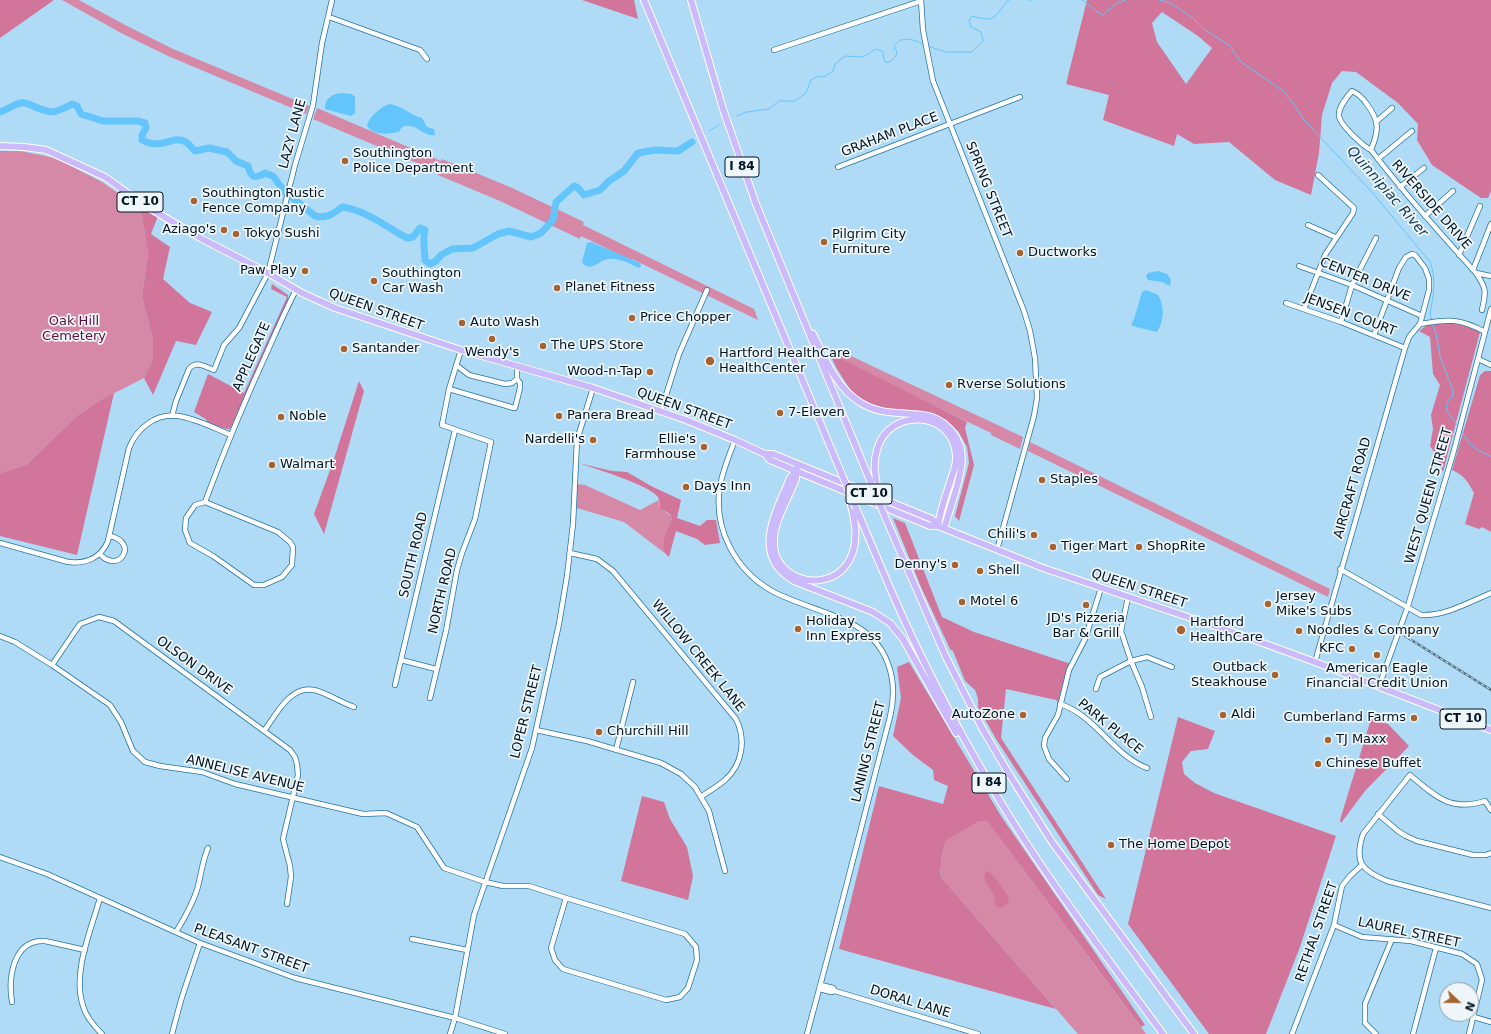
<!DOCTYPE html>
<html>
<head>
<meta charset="utf-8">
<style>
	body { margin:0 }
	#map { position:relative; width:1491px; height:1034px; overflow:hidden; background:#afdbf6; font-family:"DejaVu Sans",sans-serif }
	canvas { display:block }
	.north { position:absolute; left:1439px; top:982px; width:40px; height:40px; box-sizing:border-box; background:#eff6fa; border:1px solid #8f9ca3; border-radius:50%; rotate:112deg; font-size:11px; font-weight:700; line-height:16px; text-align:center; color:#001521 }
	.north::after { content:''; display:block; margin:auto; width:14px; height:18px; background:#a56330; clip-path:polygon(50% 0,100% 100%,50% 72%,0 100%) }
</style>
</head>
<body>
<div id="map">
<canvas width="1491" height="1034"></canvas>
<div class="north">N</div>
</div>
<script>
const ctx = document.querySelector('canvas').getContext('2d');
ctx.lineJoin = 'round';
function paint(path, color) { ctx.fillStyle = color; ctx.fill(path, 'evenodd'); }
function strokePath(path, color, width, dash) { ctx.strokeStyle = color; ctx.lineWidth = width; ctx.lineCap = dash ? 'butt' : 'round'; ctx.setLineDash(dash || []); ctx.stroke(path); }
function label(font, color, halo, rows, align = 'center') {
  ctx.font = font + ' "DejaVu Sans",sans-serif'; ctx.lineWidth = 3.5; ctx.setLineDash([]); ctx.textBaseline = 'middle'; ctx.strokeStyle = halo; ctx.fillStyle = color; for (const [text, x, y, turn = 0] of rows) {
    ctx.save(); ctx.translate(x, y); ctx.rotate((+turn || 0) * Math.PI / 180); ctx.textAlign = isNaN(turn) ? turn : align; if (halo) ctx.strokeText(text, 0, 0); ctx.fillText(text, 0, 0); ctx.restore();
  }
}
paint(new Path2D(`
	M 62,0 L 79,0 L 125,25 L 171,48 L 309,106 L 306,114 L 168,56 L 121,33 Z
	M 317,108 L 441,161 L 442,159 L 510,187 L 584,222 L 583,225 L 754,309 L 758,320 L 632,259 L 631,260 L 581,236 L 580,239 L 500,201 L 438,175 L 438,172 L 313,119 Z
	M 0,151 L 20,151 L 56,158 L 102,182 L 141,209 L 148,254 L 142,297 L 153,339 L 153,359 L 144,378 L 99,401 L 78,415 L 26,465 L 0,473 Z
	M 836,349 L 1023,437 L 1020,449 L 991,435 L 991,433 L 840,361 Z
	M 1030,442 L 1330,589 L 1328,597 L 1028,451 Z
	M 577,484 L 585,485 L 640,510 L 659,500 L 660,509 L 670,515 L 672,520 C 666,531 663,542 666,554 L 624,522 L 577,508 Z
	M 980,821 L 987,821 L 1146,1034 L 1078,1034 L 940,876 L 942,855 L 946,839 Z`), '#d589a6');
paint(new Path2D(`
	M 0,0 L 54,0 L 0,38 Z
	M 582,0 L 634,0 L 638,19 Z
	M 1087,0 L 1491,0 L 1491,191 L 1488,198 L 1481,198 L 1432,165 L 1417,140 L 1418,124 L 1398,103 L 1356,72 L 1342,71 L 1332,83 L 1322,115 L 1319,153 L 1311,195 L 1275,180 L 1229,142 L 1194,144 L 1177,134 L 1174,146 L 1103,120 L 1109,95 L 1066,84 ZM 1162,12 L 1198,36 L 1212,48 L 1186,84 L 1157,42 L 1152,23 Z
	M 141,209 L 158,216 L 151,234 L 170,247 L 163,279 L 190,303 L 212,312 L 196,345 L 176,341 L 153,395 L 144,378 L 153,359 L 153,339 L 142,297 L 148,254 Z
	M 272,284 L 288,295 L 288,300 L 239,413 L 230,429 L 227,429 L 206,423 L 207,420 L 194,412 L 208,374 L 244,393 L 287,297 L 271,289 Z
	M 1443,322 L 1465,325 L 1480,332 L 1443,472 L 1437,456 L 1430,446 L 1433,429 L 1431,415 L 1440,385 L 1433,374 L 1430,337 L 1419,331 L 1427,325 Z
	M 829,353 L 967,422 L 965,428 L 974,465 L 959,521 L 955,516 L 969,463 L 967,447 L 958,431 L 944,421 L 891,410 L 865,403 L 851,391 L 837,369 Z
	M 1485,371 L 1491,371 L 1491,532 L 1482,527 L 1479,529 L 1465,524 L 1474,493 C 1468,482 1464,475 1452,470 L 1480,375 Z
	M 359,381 L 364,391 L 324,534 L 314,514 L 333,462 Z
	M 114,393 L 77,555 L 0,536 L 0,473 L 26,465 L 78,415 L 99,401 Z
	M 578,463 L 612,471 L 627,472 L 651,486 L 681,500 L 677,518 L 700,526 L 707,520 L 716,520 L 720,543 L 705,545 L 697,539 L 676,531 L 669,557 C 658,548 667,529 672,520 L 670,514 L 660,509 C 660,505 660,501 658,497 C 649,485 594,468 578,463 Z
	M 893,518 L 905,523 L 942,617 L 974,632 L 1071,664 L 1067,669 L 1058,702 L 1056,700 L 1006,689 L 1001,738 L 1106,899 L 1098,895 L 996,739 L 978,707 L 978,699 L 975,690 L 965,681 L 953,651 L 950,649 L 921,587 Z
	M 909,662 L 1001,816 L 1145,1025 L 1141,1027 L 987,821 L 980,821 L 946,840 L 942,855 L 940,876 L 1056,1009 L 839,949 L 879,786 L 943,804 L 948,786 L 934,780 L 933,770 L 913,755 L 893,736 L 901,698 L 897,667 Z
	M 1178,717 L 1215,731 L 1208,749 L 1191,751 L 1182,762 L 1184,774 L 1195,783 L 1214,793 L 1336,836 L 1300,947 L 1266,1034 L 1209,1034 L 1128,924 Z
	M 1371,719 L 1388,724 L 1409,746 L 1365,791 L 1341,823 L 1340,820 Z
	M 642,796 L 664,802 L 670,819 L 687,847 L 693,876 L 688,900 L 621,881 Z
	M 986,871 C 993,872 1003,890 1009,897 L 1008,903 L 1001,908 L 995,905 C 994,901 996,898 994,895 C 991,887 981,881 986,871 Z`), '#d1769a');
paint(new Path2D(`
	M 341,93 L 352,94 L 355,97 L 355,113 L 351,116 L 325,109 C 324,99 332,94 341,93 Z
	M 389,104 C 401,105 410,115 422,118 L 427,127 L 434,129 L 435,135 C 422,137 416,121 402,127 L 399,132 C 389,134 373,136 367,126 C 369,116 381,107 389,104 Z
	M 591,242 L 640,263 L 641,266 L 639,268 C 631,264 617,257 608,259 C 599,260 590,274 582,262 L 587,243 Z
	M 1158,271 L 1167,274 L 1171,280 L 1170,286 L 1162,282 L 1148,280 L 1146,276 L 1148,273 Z
	M 1146,290 L 1158,295 C 1165,307 1164,321 1157,332 L 1136,327 L 1131,325 L 1134,319 L 1142,292 Z`), '#64c5fc');
strokePath(new Path2D(`
	M 1028,0 L 1031,0
	M 1082,0 C 1090,5 1096,12 1103,15 L 1117,3 L 1126,0
	M 1159,0 L 1168,2 L 1192,17 L 1205,30 L 1229,45 L 1241,62 L 1283,91 L 1293,103 L 1304,120 L 1372,192 L 1430,262 C 1437,279 1433,297 1430,314 L 1432,320
	M 928,46 L 946,52 L 972,52 L 983,41 L 981,32 L 971,27 L 969,20 L 972,16 C 976,17 983,19 988,19 C 999,18 1001,5 1009,0
	M 737,116 L 747,112 L 769,109 L 779,101 L 795,101 L 806,93 L 811,80 L 818,76 L 824,77 L 833,71 L 835,64 L 845,56 L 863,57 L 876,49 L 882,51 L 885,62 L 890,62 L 896,56 L 897,51 L 894,48 C 898,35 914,39 923,44
	M 709,131 L 719,125
	M 1433,324 L 1436,333 L 1440,356 L 1453,391 L 1453,396 C 1439,407 1451,416 1458,426
	M 1461,430 C 1465,437 1469,445 1476,449 C 1481,452 1486,453 1491,457`), '#64c5fc', 1);
strokePath(new Path2D(`
	M 0,112 C 7,110 14,104 21,103 C 25,102 29,104 33,106 C 51,114 54,114 72,104 L 77,106 L 81,114 L 103,121 L 137,121 L 145,123 L 146,128 L 142,135 L 142,140 C 162,151 173,134 186,142 C 189,144 192,148 195,151 L 209,148 L 227,152 L 236,161 L 248,166 C 251,178 254,179 265,173 L 273,176 L 284,191 L 315,216 C 326,219 333,214 342,207 C 366,210 386,227 407,238 L 413,237 L 420,228 L 425,230 C 422,240 425,250 425,260 L 430,264 L 436,261 L 441,255 L 452,249 L 473,248 L 498,234 L 509,231 L 531,237 L 541,233 L 553,220 L 556,202 L 574,186 L 578,188 L 584,195 L 600,190 L 609,181 L 624,171 L 638,153 L 655,150 L 678,151 L 692,142`), '#64c5fc', 7);
const minor = new Path2D(`
	M 921,0 L 923,30 L 933,81 L 1024,311 L 1030,331 L 1035,358 L 1037,398 L 1034,416 L 997,550
	M 329,17 L 420,50 L 427,59
	M 774,50 L 921,1
	M 1352,91 C 1359,94 1362,97 1366,103 C 1380,121 1379,130 1371,150 C 1363,146 1340,125 1339,116 C 1338,107 1347,97 1352,91 Z
	M 1377,121 L 1392,108
	M 1371,150 C 1404,193 1440,233 1476,273 C 1487,289 1486,292 1482,310
	M 1378,159 L 1412,131
	M 838,167 L 1020,97
	M 1400,187 L 1424,168
	M 1425,216 L 1453,191
	M 1308,225 L 1335,237
	M 1459,255 L 1480,206
	M 1299,266 L 1352,285 L 1422,316
	M 1473,270 L 1491,224
	M 1476,273 L 1491,276
	M 1286,303 L 1341,322 L 1405,348
	M 1304,309 L 1325,255 L 1353,213 L 1354,208 L 1318,175
	M 1341,322 L 1352,285 L 1376,238
	M 1420,324 C 1448,319 1460,318 1485,332
	M 1478,359 L 1491,365
	M 456,365 L 469,375 L 505,384 L 512,383 L 517,379
	M 449,389 L 514,408 L 515,408 L 520,388 L 520,383 L 517,379 L 517,366
	M 661,411 L 679,354 L 707,290
	M 172,416 L 176,401 L 189,369 C 196,360 205,367 214,370 L 224,345 L 239,328 L 268,273 L 295,165 L 313,105 L 322,43 L 332,0
	M 735,440 C 729,455 723,470 720,486 C 713,528 735,570 772,591 C 796,604 825,610 850,623 C 888,641 899,679 890,717 C 862,823 836,929 807,1034
	M 205,502 L 278,532 L 290,542 L 293,547 L 292,565 L 282,577 L 264,585 L 254,585 L 213,556 L 190,543 L 185,530 L 186,518 L 195,505 Z
	M 205,502 C 224,451 245,400 268,350 C 277,330 286,309 296,290
	M 0,543 L 68,562 C 86,564 101,558 108,541 L 129,448 C 137,428 156,413 178,416 C 195,418 214,428 231,435
	M 570,553 L 597,559 L 613,571 L 736,719 C 746,739 743,764 725,780 C 718,786 710,791 702,796
	M 100,554 C 118,575 140,543 110,536
	M 1340,569 L 1421,615 C 1446,616 1469,602 1491,593
	M 1128,597 L 1121,631 L 1131,661 L 1142,687 L 1151,717
	M 0,636 L 15,642 L 52,665 L 110,705 L 121,722 L 133,751 L 145,762 L 160,766 L 202,772 L 235,784 L 363,814 L 386,813 L 417,827 L 444,868 L 485,882 L 503,886 L 529,886 L 566,898
	M 401,660 L 436,669
	M 1315,662 L 1405,348 L 1409,337 L 1420,324 L 1429,290 L 1429,279 L 1425,268 L 1415,255 L 1412,254 L 1406,257 L 1399,268 L 1374,335
	M 52,665 L 80,624 L 99,617 L 114,621 L 290,750 L 295,757 L 297,764 L 298,775 L 283,839 L 290,866 L 291,877 L 287,904
	M 395,685 L 455,430
	M 1379,686 L 1408,606 L 1453,454 L 1491,309
	M 1096,689 L 1100,677 L 1131,661 L 1147,657 L 1172,667
	M 430,698 L 446,631 L 457,570 L 462,553 L 475,519 L 491,442 L 442,425 L 449,389 L 461,350
	M 1060,704 C 1095,715 1113,755 1147,768
	M 536,730 L 587,741 L 661,763 L 681,774 L 695,787 L 709,811 L 725,871
	M 264,731 C 276,715 290,685 314,690 C 325,692 342,703 354,707
	M 616,750 L 633,682
	M 1067,779 L 1049,759 L 1044,746 L 1045,738 L 1058,715 L 1069,670 L 1085,639 L 1101,588
	M 1491,810 L 1485,801 C 1450,812 1435,796 1410,775 L 1363,834 C 1354,862 1361,870 1387,881 L 1491,908
	M 1378,814 L 1398,831 L 1406,836 L 1417,841 L 1473,855 L 1486,855 L 1491,853
	M 0,857 L 47,874 L 200,943 L 295,978 L 455,1018 L 505,1034
	M 100,898 C 91,930 72,973 83,1006 C 86,1017 94,1026 102,1034
	M 566,898 L 685,934 L 696,947 L 697,960 L 688,988 L 680,997 L 666,1000 L 563,969 L 555,960 L 551,948 Z
	M 1334,925 L 1362,937 L 1411,941 L 1462,954 L 1477,964 L 1482,980 L 1469,1034
	M 176,932 C 184,919 192,905 197,890 C 201,876 202,862 208,848
	M 412,939 L 467,950
	M 821,985 L 833,988 L 835,991 L 978,1034
	M 820,989 L 831,992 L 835,991
	M 12,1002 C 8,978 13,939 45,941 L 85,950
	M 1474,1017 L 1491,1022
	M 172,1034 L 181,1000 L 200,943
	M 450,1034 L 455,1018 L 474,915 L 532,748 L 559,624 L 567,576 L 573,524 L 577,440 L 593,388
	M 1292,1034 L 1334,925 L 1342,886 L 1350,876 L 1362,865
	M 1376,1034 L 1365,1023 L 1365,1004 L 1392,939
	M 1413,1034 L 1436,948`);
const highway = new Path2D(`
	M 644,0 L 840,470
	M 691,0 L 723,109 L 756,204 L 871,483
	M 0,146 L 24,147 L 46,150 L 105,177 L 144,205 L 202,239 L 268,273 L 302,293 L 335,308 L 461,350 L 593,388 L 686,420 L 735,440 L 765,454 L 770,460 L 796,471 L 930,526 L 938,526 L 1043,568 L 1238,634 L 1315,662 L 1491,730
	M 813,334 C 825,358 836,388 861,403 C 880,415 901,412 923,415 C 933,416 942,421 949,428 C 968,447 962,470 955,493 C 951,505 948,517 944,528
	M 765,454 L 773,454 L 932,519 L 938,526
	M 798,464 L 796,471 L 790,478 C 776,513 750,555 794,581 L 873,612 L 890,623 L 903,639 L 956,733
	M 796,471 L 796,479 C 790,495 774,522 774,539 C 770,597 878,601 851,506
	M 877,486 C 875,474 873,462 877,450 C 888,407 953,410 956,455 C 957,463 954,471 951,479 C 946,495 940,510 938,526
	M 856,508 C 871,543 886,580 902,615 C 928,673 958,729 990,784 C 1041,872 1103,952 1163,1034
	M 886,519 L 945,655 L 982,728 L 1009,774 L 1052,842 L 1194,1034`);
strokePath(minor, '#25749d', 6);
strokePath(highway, '#fff', 8);
strokePath(minor, '#fff', 4.5);
strokePath(highway, '#cbbbfc', 6);
const rail = new Path2D(`
	M 1405,636 L 1491,690`);
strokePath(rail, '#557689', 2.5);
strokePath(rail, '#eff6fa', 1, [3]);
const highwayBridge = new Path2D(`
	M 840,470 L 856,508
	M 871,483 L 886,519
	M 877,486 L 880,498`);
strokePath(highwayBridge, '#fff', 8, []);
strokePath(highwayBridge, '#cbbbfc', 6);
for (const [x, y, r, color] of [
	[345,161,4,"#a56330"],
	[194,201,4,"#a56330"],
	[224,230,4,"#a56330"],
	[236,234,4,"#a56330"],
	[824,242,4,"#a56330"],
	[1020,253,4,"#a56330"],
	[305,271,4,"#a56330"],
	[374,281,4,"#a56330"],
	[557,288,4,"#a56330"],
	[632,318,4,"#a56330"],
	[462,323,4,"#a56330"],
	[492,339,4,"#a56330"],
	[543,346,4,"#a56330"],
	[344,349,4,"#a56330"],
	[710,361,5,"#a56330"],
	[650,372,4,"#a56330"],
	[949,385,4,"#a56330"],
	[780,413,4,"#a56330"],
	[559,416,4,"#a56330"],
	[281,417,4,"#a56330"],
	[593,440,4,"#a56330"],
	[704,447,4,"#a56330"],
	[272,465,4,"#a56330"],
	[1042,480,4,"#a56330"],
	[686,487,4,"#a56330"],
	[1034,535,4,"#a56330"],
	[1053,547,4,"#a56330"],
	[1139,547,4,"#a56330"],
	[955,565,4,"#a56330"],
	[980,571,4,"#a56330"],
	[962,602,4,"#a56330"],
	[1268,604,4,"#a56330"],
	[1086,605,4,"#a56330"],
	[798,629,4,"#a56330"],
	[1181,630,5,"#a56330"],
	[1299,631,4,"#a56330"],
	[1352,649,4,"#a56330"],
	[1377,655,4,"#a56330"],
	[1275,675,4,"#a56330"],
	[1023,715,4,"#a56330"],
	[1223,715,4,"#a56330"],
	[1414,718,4,"#a56330"],
	[599,732,4,"#a56330"],
	[1328,740,4,"#a56330"],
	[1318,764,4,"#a56330"],
	[1111,845,4,"#a56330"]
]) { const dot = new Path2D(); dot.arc(x, y, r, 0, 2 * Math.PI); ctx.fillStyle = color; ctx.fill(dot); strokePath(dot, '#eff6fa', 1.5); }
for (const [x, y, w] of [
	[742,167,34],
	[140,202,46],
	[869,494,46],
	[1463,719,46],
	[989,783,34]
]) { const box = new Path2D(); box.roundRect(x - w / 2, y - 10, w, 20, 3); ctx.fillStyle = '#eff6fa'; ctx.fill(box); strokePath(box, '#001521', 1); }
label('bold 12px', '#001521', null, [
	["I 84",742,167],
	["CT 10",140,202],
	["CT 10",869,494],
	["CT 10",1463,719],
	["I 84",989,783]
]);
label('13px', '#001521', '#eff6fa', [
	["LAZY LANE",293,134,-75],
	["GRAHAM PLACE",890,135,-21],
	["SPRING STREET",988,190,68],
	["RIVERSIDE DRIVE",1431,205,49],
	["CENTER DRIVE",1365,280,22],
	["QUEEN STREET",376,310,20],
	["JENSEN COURT",1350,315,21],
	["APPLEGATE",252,357,-66],
	["QUEEN STREET",684,409,20],
	["AIRCRAFT ROAD",1353,488,-74],
	["WEST QUEEN STREET",1429,496,-74],
	["SOUTH ROAD",414,555,-77],
	["QUEEN STREET",1139,589,18],
	["NORTH ROAD",443,591,-77],
	["WILLOW CREEK LANE",698,656,51],
	["OLSON DRIVE",194,666,36],
	["LOPER STREET",527,712,-76],
	["PARK PLACE",1110,727,39],
	["LANING STREET",869,752,-76],
	["ANNELISE AVENUE",245,774,14],
	["RETHAL STREET",1317,932,-71],
	["LAUREL STREET",1409,933,12],
	["PLEASANT STREET",251,949,20],
	["DORAL LANE",910,1002,17]
]);
label('13px', '#001521', '#eff6fa', [
	["Southington",353,154],
	["Police Department",353,169],
	["Southington Rustic",202,194],
	["Fence Company",202,209],
	["Aziago's",216,230,"right"],
	["Tokyo Sushi",244,234],
	["Pilgrim City",832,235],
	["Furniture",832,250],
	["Ductworks",1028,253],
	["Paw Play",297,271,"right"],
	["Southington",382,274],
	["Car Wash",382,289],
	["Planet Fitness",565,288],
	["Price Chopper",640,318],
	["Auto Wash",470,323],
	["The UPS Store",551,346],
	["Santander",352,349],
	["Wendy's",492,353,"center"],
	["Hartford HealthCare",719,354],
	["HealthCenter",719,369],
	["Wood-n-Tap",642,372,"right"],
	["Rverse Solutions",957,385],
	["7-Eleven",788,413],
	["Panera Bread",567,416],
	["Noble",289,417],
	["Nardelli's",585,440,"right"],
	["Ellie's",696,440,"right"],
	["Farmhouse",696,455,"right"],
	["Walmart",280,465],
	["Staples",1050,480],
	["Days Inn",694,487],
	["Chili's",1026,535,"right"],
	["Tiger Mart",1061,547],
	["ShopRite",1147,547],
	["Denny's",947,565,"right"],
	["Shell",988,571],
	["Jersey",1276,597],
	["Mike's Subs",1276,612],
	["Motel 6",970,602],
	["JD's Pizzeria",1086,619,"center"],
	["Bar & Grill",1086,634,"center"],
	["Holiday",806,622],
	["Inn Express",806,637],
	["Hartford",1190,623],
	["HealthCare",1190,638],
	["Noodles & Company",1307,631],
	["KFC",1344,649,"right"],
	["Outback",1267,668,"right"],
	["Steakhouse",1267,683,"right"],
	["American Eagle",1377,669,"center"],
	["Financial Credit Union",1377,684,"center"],
	["AutoZone",1015,715,"right"],
	["Aldi",1231,715],
	["Cumberland Farms",1406,718,"right"],
	["Churchill Hill",607,732],
	["TJ Maxx",1336,740],
	["Chinese Buffet",1326,764],
	["The Home Depot",1119,845]
], 'left');
label('13px', '#621039', '#eff6fa', [
	["Oak Hill",74,322],
	["Cemetery",74,337]
]);
label('italic 14px', '#0c374d', '#eff6fa', [
	["Quinnipiac River",1387,192,49]
]);
</script>
</body>
</html>
